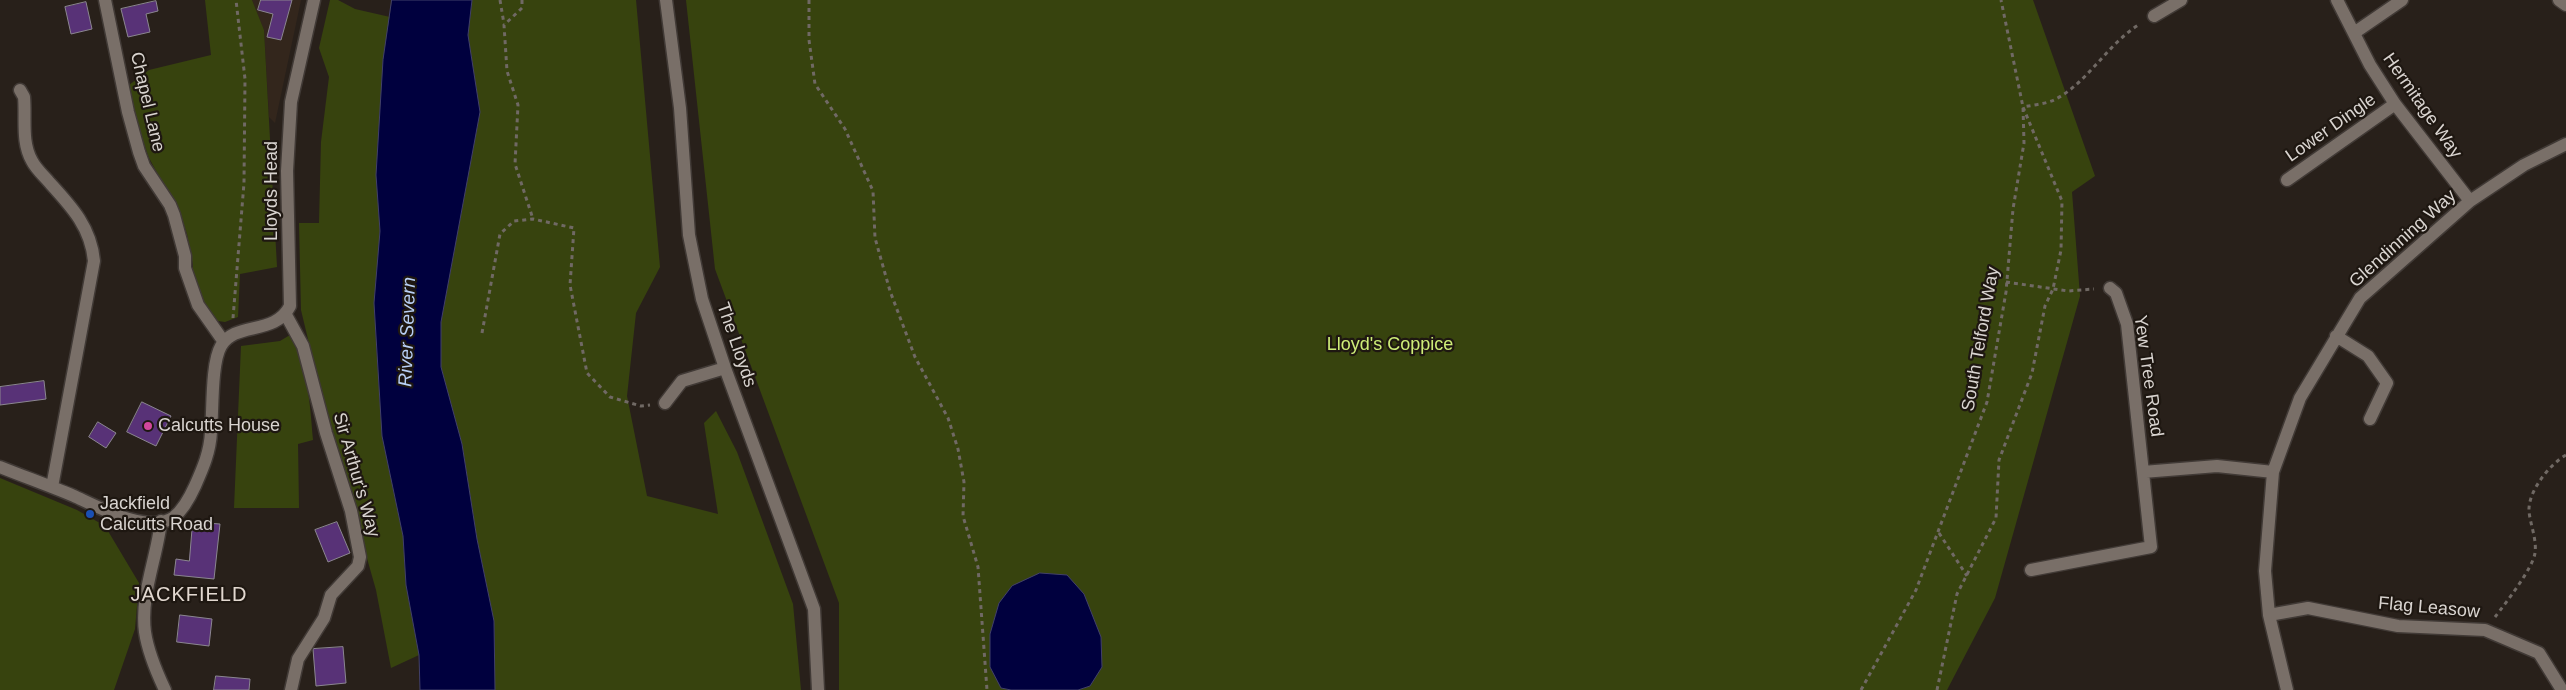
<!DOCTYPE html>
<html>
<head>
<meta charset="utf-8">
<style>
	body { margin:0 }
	canvas { display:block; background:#28201a }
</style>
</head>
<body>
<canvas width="2566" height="690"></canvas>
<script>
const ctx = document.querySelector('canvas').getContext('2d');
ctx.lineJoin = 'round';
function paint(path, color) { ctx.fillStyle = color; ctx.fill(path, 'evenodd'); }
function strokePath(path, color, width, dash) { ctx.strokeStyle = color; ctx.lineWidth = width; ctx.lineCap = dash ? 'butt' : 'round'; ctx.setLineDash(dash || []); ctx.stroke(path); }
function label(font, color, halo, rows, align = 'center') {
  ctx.font = font + ' Helvetica,sans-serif'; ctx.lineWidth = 4.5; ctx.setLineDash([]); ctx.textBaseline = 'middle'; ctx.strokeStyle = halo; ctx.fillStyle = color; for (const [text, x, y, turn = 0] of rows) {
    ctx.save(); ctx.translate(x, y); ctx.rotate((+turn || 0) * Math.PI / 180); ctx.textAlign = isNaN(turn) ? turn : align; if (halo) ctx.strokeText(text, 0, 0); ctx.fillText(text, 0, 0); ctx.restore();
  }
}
paint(new Path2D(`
	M 252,0 L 301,0 L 275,123 L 269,117 L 264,30 Z`), '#33261c');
paint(new Path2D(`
	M 205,0 L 252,0 L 264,30 L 277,267 L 240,274 L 238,317 L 225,322 L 218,321 L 203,304 L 192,279 L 193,265 L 187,234 L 181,216 L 149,158 L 137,124 L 129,85 L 149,70 L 211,55 Z
	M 330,0 L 338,0 L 355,9 L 390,17 L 383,60 L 376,175 L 380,231 L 374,303 L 376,344 L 382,436 L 403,536 L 406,585 L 419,655 L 391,668 L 376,590 L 326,414 L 301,310 L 299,223 L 319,223 L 321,142 L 329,77 L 319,48 Z
	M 472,0 L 636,0 L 660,267 L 636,313 L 627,396 L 647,496 L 718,514 L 704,423 L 716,411 L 737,452 L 793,604 L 801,690 L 495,690 L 494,621 L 477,539 L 462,444 L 441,367 L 441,322 L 480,112 L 468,35 Z
	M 686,0 L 2033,0 L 2095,176 L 2072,192 L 2080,296 L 1995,598 L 1947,690 L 839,690 L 839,603 L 715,269 Z
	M 290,335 C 308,367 310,403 313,440 L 298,444 L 299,508 L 234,508 L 241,346 L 280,341 Z
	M 0,478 L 77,510 L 105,526 L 139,583 L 135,629 L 114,690 L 0,690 Z`), '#37430e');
const water = new Path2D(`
	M 392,0 L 472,0 L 468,35 L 480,112 L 441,322 L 441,367 L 462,444 L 477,539 L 494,621 L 495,690 L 420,690 L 419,655 L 406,585 L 403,536 L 382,436 L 374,303 L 380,231 L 376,175 L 383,60 Z
	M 1040,573 L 1067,575 L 1084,594 L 1101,637 L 1102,667 L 1090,686 L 1078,690 L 1011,690 L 1001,688 L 990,667 L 990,634 L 999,603 L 1012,586 Z`);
paint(water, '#00003e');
strokePath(water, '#41406a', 1);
const building = new Path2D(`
	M 261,0 L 292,0 L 281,40 L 267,37 L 273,14 L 258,10 Z
	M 156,1 L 158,11 L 146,14 L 150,32 L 128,37 L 121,9 Z
	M 86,2 L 92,29 L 71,34 L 65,7 Z
	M 44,381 L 46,399 L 0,405 L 0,387 Z
	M 142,402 L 171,416 L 156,446 L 127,432 Z
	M 98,422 L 116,433 L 106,448 L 89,437 Z
	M 193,522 L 220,524 L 214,579 L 174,575 L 176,559 L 189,561 Z
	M 337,522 L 350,553 L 328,562 L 315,530 Z
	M 180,615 L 212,619 L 209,646 L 177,642 Z
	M 343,647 L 346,683 L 316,686 L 313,649 Z
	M 216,676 L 250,679 L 249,690 L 214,690 Z`);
paint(building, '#583277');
strokePath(building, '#8b8690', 1);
const minor = new Path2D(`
	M 105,0 L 128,112 L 139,152 L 144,166 L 170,205 L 174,215 L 185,256 L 185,268 L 198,305 L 224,342
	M 666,0 L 680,108 L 689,235 L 702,299 L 725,368 L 814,609 L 818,690
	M 2337,0 L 2370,65 L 2395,104 L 2470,201
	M 2559,0 L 2566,5
	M 2154,16 L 2181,0
	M 2354,33 L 2402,0
	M 20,90 L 24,97 C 26,118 21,142 32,161 C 36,169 44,176 49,182 C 71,206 91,227 94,261 L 52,487
	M 2287,180 L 2395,104
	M 286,315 L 303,346 L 326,433 L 351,511 L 360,557 L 358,566 L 331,595 L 324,618 L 298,659 L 291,690
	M 2336,336 L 2368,356 L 2387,383 L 2370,419
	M 665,403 L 682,381 L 725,368
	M 0,467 C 25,477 50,486 74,496 C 98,507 149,535 174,517 C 184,509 190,497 195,486 C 203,468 210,452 211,432 C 213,411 211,363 221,346 C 235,321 275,336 290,306 L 287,171 L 291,102 L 314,0
	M 2143,472 L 2217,466 L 2273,472
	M 161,521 C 157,558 140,595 145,632 C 148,652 156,671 165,690
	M 2031,570 L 2151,547 L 2127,324 L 2116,293 L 2110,288
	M 2269,615 L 2308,608 L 2398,626 L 2485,630 L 2539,653 L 2562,690
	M 2287,690 L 2269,615 L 2265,571 L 2273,472 L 2300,398 L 2360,298 L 2470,201 L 2524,165 L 2566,144`);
strokePath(minor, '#413a36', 15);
strokePath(new Path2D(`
	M 500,0 L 504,24
	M 522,0 L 522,8 L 504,25 L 507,71 L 518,105 L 515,164 L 533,219
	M 809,0 L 809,40 L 815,84 L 845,129 L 873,191 L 875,238 L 890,291 L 915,357 L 948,418 L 958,449 L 964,482 L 963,516 L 978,567 L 987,690
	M 2006,282 L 2068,291 L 2094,289
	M 233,318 L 244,183 L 245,79 L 236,0
	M 482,333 L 500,234 L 514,221 L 533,219 L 574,228 L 570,285 L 587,373 L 610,397 L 641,406 L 650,405
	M 1939,533 L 1967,576
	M 2495,617 C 2505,604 2533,568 2535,553 C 2537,539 2530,524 2529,511 C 2528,491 2550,464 2566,455
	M 1861,690 L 1916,590 L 1987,402 L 2006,292 L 2013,209 L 2024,143 L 2023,107 L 2001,0
	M 1937,690 L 1957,594 L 1996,518 L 1999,460 L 2032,373 L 2045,306 L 2053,289 L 2061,250 L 2062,201 L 2023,107 C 2033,105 2045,104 2054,100 C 2088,83 2107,44 2140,24`), '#706964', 3, [4, 4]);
strokePath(minor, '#796f68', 12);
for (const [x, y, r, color] of [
	[148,426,5,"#d1479c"],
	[90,514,5,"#1a4fb4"]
]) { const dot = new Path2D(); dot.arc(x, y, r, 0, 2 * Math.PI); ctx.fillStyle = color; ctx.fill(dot); strokePath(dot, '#1e1711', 2); }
label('18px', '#d9d4d0', '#1e1711', [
	["Chapel Lane",147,102,77],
	["Hermitage Way",2422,106,55],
	["Lower Dingle",2331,128,-35],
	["Lloyds Head",272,191,-90],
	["Glendinning Way",2403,239,-42],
	["South Telford Way",1981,339,-80],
	["The Lloyds",736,345,71],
	["Yew Tree Road",2148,376,82],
	["Sir Arthur's Way",356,475,74],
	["Flag Leasow",2429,608,5]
]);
label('18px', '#ceed78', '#1e1711', [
	["Lloyd's Coppice",1390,345]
]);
label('18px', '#d9d4d0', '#1e1711', [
	["Calcutts House",158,426],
	["Jackfield",100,504],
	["Calcutts Road",100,525]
], 'left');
label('italic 19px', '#b8cff5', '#1e1711', [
	["River Severn",408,332,-88]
]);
ctx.letterSpacing = '1px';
label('20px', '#e2d8d0', '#1e1711', [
	["JACKFIELD",189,595]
]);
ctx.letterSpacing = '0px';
</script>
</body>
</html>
